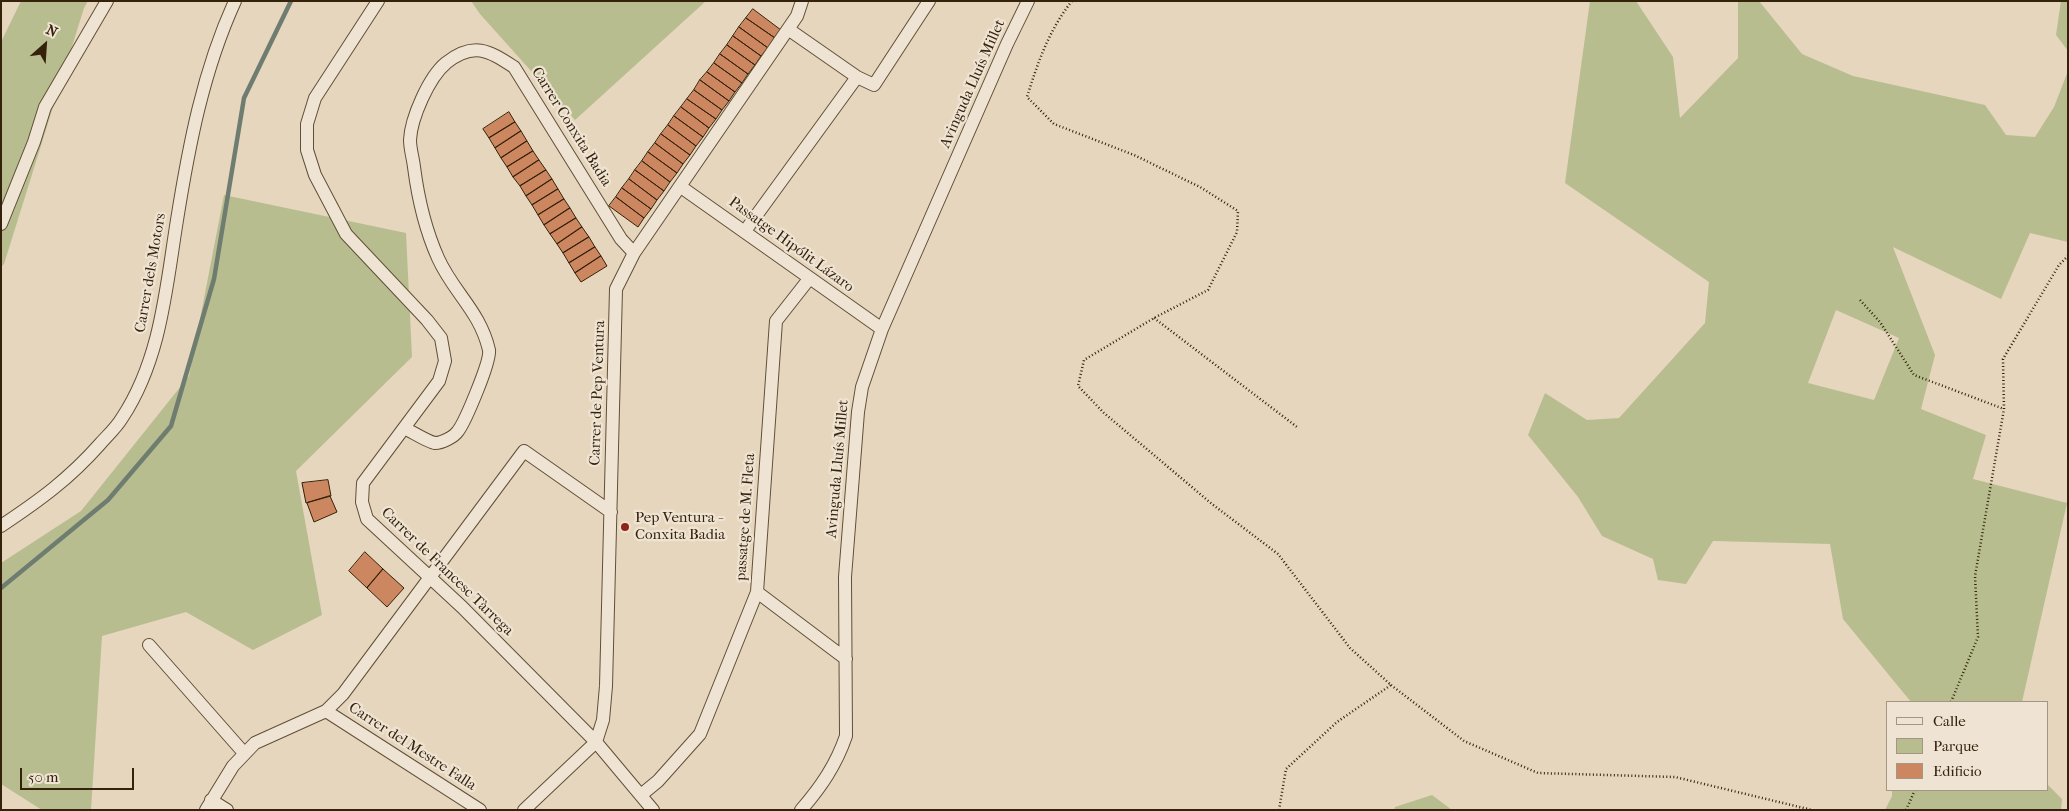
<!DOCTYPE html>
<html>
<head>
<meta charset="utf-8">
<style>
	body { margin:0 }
	#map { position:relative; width:2069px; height:811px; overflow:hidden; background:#e6d6bd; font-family:"IM FELL French Canon",serif }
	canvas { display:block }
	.frame { position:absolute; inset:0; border:2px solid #34220a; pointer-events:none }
	.legend { position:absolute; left:1886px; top:701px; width:162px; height:90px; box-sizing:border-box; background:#efe4d4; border:1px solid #a49683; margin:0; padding:6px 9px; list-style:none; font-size:15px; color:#34220a }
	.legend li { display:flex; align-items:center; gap:10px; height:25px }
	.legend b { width:25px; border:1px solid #a49683 }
	.north { position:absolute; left:20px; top:20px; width:50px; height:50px; -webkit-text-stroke:4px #efe4d4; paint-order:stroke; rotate:26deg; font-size:14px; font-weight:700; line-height:20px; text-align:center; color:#34220a }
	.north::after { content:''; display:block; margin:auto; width:18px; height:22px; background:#34220a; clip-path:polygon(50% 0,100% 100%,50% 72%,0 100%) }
	.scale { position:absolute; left:20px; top:768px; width:114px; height:22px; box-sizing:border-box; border:2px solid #34220a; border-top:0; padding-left:6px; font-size:15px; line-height:18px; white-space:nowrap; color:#34220a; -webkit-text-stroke:4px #efe4d4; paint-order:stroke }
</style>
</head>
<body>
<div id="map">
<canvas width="2069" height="811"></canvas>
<div class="frame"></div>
<ul class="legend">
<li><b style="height:6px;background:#efe4d4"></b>Calle</li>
<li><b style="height:14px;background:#b8bd8f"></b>Parque</li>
<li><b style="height:14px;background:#cd8760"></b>Edificio</li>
</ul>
<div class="north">N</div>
<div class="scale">50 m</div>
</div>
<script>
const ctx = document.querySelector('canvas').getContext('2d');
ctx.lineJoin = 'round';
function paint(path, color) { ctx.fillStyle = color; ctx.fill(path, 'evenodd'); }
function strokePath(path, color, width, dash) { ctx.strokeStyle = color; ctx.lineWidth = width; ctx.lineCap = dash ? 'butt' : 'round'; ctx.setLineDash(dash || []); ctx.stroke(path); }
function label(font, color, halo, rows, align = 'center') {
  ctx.font = font + ' "IM FELL French Canon",serif'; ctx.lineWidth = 4.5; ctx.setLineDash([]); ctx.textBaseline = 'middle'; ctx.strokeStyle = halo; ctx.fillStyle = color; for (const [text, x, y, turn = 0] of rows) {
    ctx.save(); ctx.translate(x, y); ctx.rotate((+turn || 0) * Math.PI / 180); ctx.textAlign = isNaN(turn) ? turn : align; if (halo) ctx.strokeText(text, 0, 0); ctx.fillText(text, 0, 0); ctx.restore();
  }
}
paint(new Path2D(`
	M 21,1 L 88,1 L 84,8 L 4,264 L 1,267 L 1,42 Z
	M 471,1 L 706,1 L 575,120 L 480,14 Z
	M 1590,1 L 1636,1 L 1673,57 L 1680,118 L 1738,58 L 1738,1 L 1759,1 L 1802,54 L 1853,76 L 1985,105 L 2006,135 L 2035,137 L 2054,107 L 2068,71 L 2068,242 L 2030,233 L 2001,299 L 1893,247 L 1935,355 L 1921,409 L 1986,435 L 1973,479 L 2067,503 L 2022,702 L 1911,702 L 1843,619 L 1830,544 L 1713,541 L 1686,584 L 1658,580 L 1653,559 L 1602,536 L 1578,497 L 1528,435 L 1545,393 L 1587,420 L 1619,418 L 1705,323 L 1709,282 L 1565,183 ZM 1836,310 L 1899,338 L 1874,400 L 1808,383 Z
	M 2061,1 L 2068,1 L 2068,51 L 2056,35 Z
	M 224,195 L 406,233 L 412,357 L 296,471 L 322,615 L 253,650 L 186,612 L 102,636 L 91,810 L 42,810 L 1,784 L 1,563 L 81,511 L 189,376 Z
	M 2048,785 L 2062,799 L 2061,810 L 1885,810 L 1892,796 L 1892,790 L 2048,790 Z
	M 1432,795 L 1452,810 L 1394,810 L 1395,807 Z`), '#b8bd8f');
strokePath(new Path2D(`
	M 1,588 L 108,500 L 171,426 L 214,279 L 244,98 L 291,1`), '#6f7d71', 4.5);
const building = new Path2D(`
	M 753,9 L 781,30 L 775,38 L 746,18 Z
	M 746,18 L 775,38 L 768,48 L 739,27 Z
	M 739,27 L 768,48 L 761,56 L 733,36 Z
	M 733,36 L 761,56 L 755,65 L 727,45 Z
	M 727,45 L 755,65 L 748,74 L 720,54 Z
	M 720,54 L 748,74 L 742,83 L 714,63 Z
	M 714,63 L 742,83 L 735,92 L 707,72 Z
	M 707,72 L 735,92 L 729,101 L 700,80 Z
	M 700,80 L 729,101 L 722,110 L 694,90 Z
	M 694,90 L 722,110 L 716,119 L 687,99 Z
	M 687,99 L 716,119 L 709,128 L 681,107 Z
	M 681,107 L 709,128 L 703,137 L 674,116 Z
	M 509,112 L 515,122 L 489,138 L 483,129 Z
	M 674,116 L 703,137 L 696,146 L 668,125 Z
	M 515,122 L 521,131 L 495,148 L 489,138 Z
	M 668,125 L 696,146 L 690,155 L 661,134 Z
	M 521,131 L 527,141 L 501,158 L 495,148 Z
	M 661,134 L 690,155 L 683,164 L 655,143 Z
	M 527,141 L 533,151 L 507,167 L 501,158 Z
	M 655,143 L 683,164 L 677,173 L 648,152 Z
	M 533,151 L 539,160 L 513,177 L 507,167 Z
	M 648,152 L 677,173 L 670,182 L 642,161 Z
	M 539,160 L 546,170 L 520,186 L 513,177 Z
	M 642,161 L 670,182 L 664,191 L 635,170 Z
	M 546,170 L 552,179 L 526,196 L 520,186 Z
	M 635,170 L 664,191 L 657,200 L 629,179 Z
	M 552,179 L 558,189 L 532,205 L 526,196 Z
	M 629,179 L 657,200 L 651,209 L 622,188 Z
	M 622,188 L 651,209 L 644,218 L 616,197 Z
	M 558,189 L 564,199 L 538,215 L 532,205 Z
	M 616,197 L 644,218 L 638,227 L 609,206 Z
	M 564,199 L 570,208 L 544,225 L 538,215 Z
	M 570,208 L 576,218 L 550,234 L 544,225 Z
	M 576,218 L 582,227 L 557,244 L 550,234 Z
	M 582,227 L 589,237 L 563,253 L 557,244 Z
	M 589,237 L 595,247 L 569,263 L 563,253 Z
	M 595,247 L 601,256 L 575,273 L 569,263 Z
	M 601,256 L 607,266 L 581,282 L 575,273 Z
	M 328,480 L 331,496 L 306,503 L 302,483 Z
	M 330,496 L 337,512 L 314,522 L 307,503 Z
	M 365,552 L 383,569 L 367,588 L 349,571 Z
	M 383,569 L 404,588 L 387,607 L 367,588 Z`);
paint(building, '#cd8760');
strokePath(building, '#34220a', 1);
const street = new Path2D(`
	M 378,1 L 315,98 L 307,124 L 307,150 L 315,175 L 346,234 L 427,320 L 441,338 L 445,361 L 439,381 L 363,483 L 362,502 L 367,519 L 462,607 L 596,742 L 653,810
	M 788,29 L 857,77 L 874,85 L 929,1
	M 681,187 L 882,329
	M 1,224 L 34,142 L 45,107 L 107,1
	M 745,231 L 857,77
	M 404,428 C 411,431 428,442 435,443 C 442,443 454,437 458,431 C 465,422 491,361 489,350 C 480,311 453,292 438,258 C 425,229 418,198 414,167 C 413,158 410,149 410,140 C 411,118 429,77 446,63 C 474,41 489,51 514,67 L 621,239 L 634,253
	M 1,526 C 40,500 69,479 100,444 C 107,436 116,428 122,418 C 161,359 166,288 177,220 C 189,145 203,71 235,1
	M 757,592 L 846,659
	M 149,645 L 244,753
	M 326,711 L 480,810
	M 641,795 L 658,781 L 700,734 L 757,592 L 776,321 L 809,279
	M 211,800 L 227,810
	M 206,810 L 233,766 L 255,743 L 326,711 L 343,694 L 524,451 L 611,512
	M 524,810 L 596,742 L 603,720 L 606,686 L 616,289 L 634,253 L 797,16 L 802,1
	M 801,810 C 821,787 836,765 846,736 L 845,577 L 858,412 L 862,387 L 882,329 L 1007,44 L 1028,1`);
strokePath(street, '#604f37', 14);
strokePath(new Path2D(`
	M 1072,1 C 1049,30 1038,62 1027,97 L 1054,124 L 1134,155 L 1200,187 L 1238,211 L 1237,232 L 1208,290 L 1154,318 L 1084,360 L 1078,386 L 1104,413 L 1212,504 L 1278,554 L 1350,648 L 1391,685 L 1337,722 L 1286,769 L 1279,810
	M 1860,300 L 1880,322 L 1914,375 L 2004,409
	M 1154,318 L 1297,427
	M 1391,685 L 1464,741 L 1538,773 L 1675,777 L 1812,810
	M 1951,702 L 1978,637 L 1975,576 L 2004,409 L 2003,359 L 2059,265 L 2068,256
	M 1906,810 L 1915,790`), '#34220a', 2.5, [1, 2.5]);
strokePath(street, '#efe4d4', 12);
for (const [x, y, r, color] of [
	[625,527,5,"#8f2418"]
]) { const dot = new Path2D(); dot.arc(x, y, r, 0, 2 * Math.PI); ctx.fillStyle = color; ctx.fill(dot); strokePath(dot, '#efe4d4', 2); }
label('15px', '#34220a', '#efe4d4', [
	["Avinguda Lluís Millet",973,84,-66],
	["Carrer Conxita Badia",571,127,58],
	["Passatge Hipólit Lázaro",791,245,36],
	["Carrer dels Motors",151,273,-80],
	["Carrer de Pep Ventura",598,393,-88],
	["Avinguda Lluís Millet",838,469,-85],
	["passatge de M. Fleta",746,517,-86],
	["Carrer de Francesc Tàrrega",447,572,44],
	["Carrer del Mestre Falla",412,747,33]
]);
label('15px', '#34220a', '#efe4d4', [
	["Pep Ventura -",635,518],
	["Conxita Badia",635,535]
], 'left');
</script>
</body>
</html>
